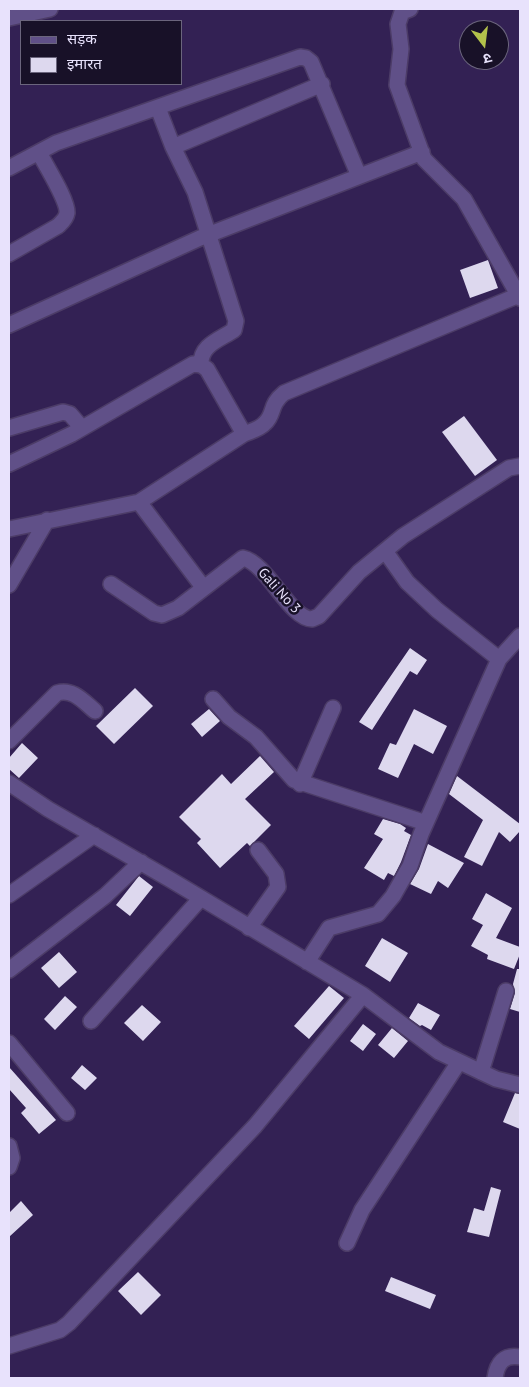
<!DOCTYPE html>
<html>
<head>
<meta charset="utf-8">
<style>
	body { margin:0 }
	#map { position:relative; width:529px; height:1387px; overflow:hidden; background:#332154; font-family:"PT Sans","Noto Sans Devanagari",sans-serif }
	canvas { display:block }
	.frame { position:absolute; inset:0; border:10px solid #e8e2fc; pointer-events:none }
	.legend { position:absolute; left:20px; top:20px; width:162px; height:65px; box-sizing:border-box; background:#181128; border:1px solid #6b657d; margin:0; padding:6px 9px; list-style:none; font-size:15px; color:#e8e2fc }
	.legend li { display:flex; align-items:center; gap:10px; height:25px }
	.legend b { width:25px; border:1px solid #6b657d }
	.north { position:absolute; left:459px; top:20px; width:50px; height:50px; box-sizing:border-box; background:#181128; border:1px solid #6b657d; border-radius:50%; rotate:165deg; font-size:14px; font-weight:700; line-height:20px; text-align:center; color:#e8e2fc }
	.north::after { content:''; display:block; margin:auto; width:18px; height:22px; background:#b3c24b; clip-path:polygon(50% 0,100% 100%,50% 72%,0 100%) }
</style>
</head>
<body>
<div id="map">
<canvas width="529" height="1387"></canvas>
<div class="frame"></div>
<ul class="legend">
<li><b style="height:6px;background:#605088"></b>सड़क</li>
<li><b style="height:14px;background:#ddd8ee"></b>इमारत</li>
</ul>
<div class="north">उ</div>
</div>
<script>
const ctx = document.querySelector('canvas').getContext('2d');
ctx.lineJoin = 'round';
function paint(path, color) { ctx.fillStyle = color; ctx.fill(path, 'evenodd'); }
function strokePath(path, color, width, dash) { ctx.strokeStyle = color; ctx.lineWidth = width; ctx.lineCap = dash ? 'butt' : 'round'; ctx.setLineDash(dash || []); ctx.stroke(path); }
function label(font, color, halo, rows, align = 'center') {
  ctx.font = font + ' "PT Sans",sans-serif'; ctx.lineWidth = 5; ctx.setLineDash([]); ctx.textBaseline = 'middle'; ctx.strokeStyle = halo; ctx.fillStyle = color; for (const [text, x, y, turn = 0] of rows) {
    ctx.save(); ctx.translate(x, y); ctx.rotate((+turn || 0) * Math.PI / 180); ctx.textAlign = isNaN(turn) ? turn : align; if (halo) ctx.strokeText(text, 0, 0); ctx.fillText(text, 0, 0); ctx.restore();
  }
}
paint(new Path2D(`
	M 488,260 L 498,288 L 470,298 L 460,270 Z
	M 464,416 L 497,460 L 475,476 L 442,432 Z
	M 410,648 L 427,660 L 417,675 L 410,671 L 372,730 L 359,722 Z
	M 135,688 L 153,706 L 114,744 L 96,726 Z
	M 209,709 L 220,721 L 202,737 L 191,724 Z
	M 414,709 L 447,726 L 433,754 L 414,744 L 398,778 L 378,769 L 390,743 L 396,745 Z
	M 22,743 L 38,758 L 19,778 L 9,769 L 9,758 Z
	M 260,756 L 274,772 L 245,799 L 271,825 L 250,846 L 247,843 L 220,868 L 197,843 L 201,839 L 179,817 L 222,774 L 231,784 Z
	M 457,776 L 520,824 L 520,831 L 510,842 L 499,832 L 482,866 L 464,857 L 483,820 L 449,794 Z
	M 383,819 L 400,824 L 406,828 L 404,831 L 411,835 L 401,862 L 394,876 L 388,873 L 384,880 L 364,868 L 383,839 L 374,834 Z
	M 428,844 L 464,863 L 448,888 L 438,881 L 431,894 L 410,884 L 419,869 Z
	M 139,876 L 153,887 L 130,916 L 116,905 Z
	M 486,893 L 512,908 L 496,938 L 520,947 L 520,954 L 514,969 L 487,959 L 488,955 L 471,946 L 483,925 L 472,919 Z
	M 382,938 L 408,953 L 390,982 L 365,966 Z
	M 59,952 L 77,972 L 59,988 L 41,968 Z
	M 517,969 L 520,969 L 520,1012 L 510,1009 L 515,993 L 513,984 Z
	M 329,986 L 344,998 L 309,1039 L 294,1026 Z
	M 65,996 L 77,1007 L 55,1030 L 44,1019 Z
	M 418,1003 L 440,1015 L 431,1030 L 422,1025 L 420,1026 L 409,1018 Z
	M 142,1005 L 161,1022 L 143,1041 L 124,1023 Z
	M 363,1024 L 376,1034 L 363,1051 L 350,1041 Z
	M 392,1028 L 408,1041 L 394,1058 L 378,1045 Z
	M 82,1065 L 97,1078 L 85,1090 L 71,1078 Z
	M 9,1067 L 56,1120 L 39,1134 L 21,1113 L 26,1108 L 9,1089 Z
	M 515,1093 L 520,1094 L 520,1129 L 503,1122 Z
	M 491,1187 L 501,1190 L 489,1237 L 467,1232 L 474,1208 L 484,1211 Z
	M 21,1201 L 33,1215 L 9,1237 L 9,1213 Z
	M 138,1272 L 161,1295 L 141,1315 L 118,1291 Z
	M 391,1277 L 436,1295 L 430,1309 L 385,1291 Z`), '#ddd8ee');
const minor = new Path2D(`
	M 410,9 L 402,12 L 398,24 L 401,49 L 397,85 L 424,159 L 464,199 L 520,298
	M 9,18 L 50,9
	M 158,108 L 173,147 L 195,192 L 236,321 L 234,330 C 219,340 200,345 201,365
	M 173,147 L 322,84
	M 9,168 L 56,143 L 300,57 L 306,58 L 311,62 L 359,176
	M 9,254 L 58,226 C 62,222 66,219 67,213 C 68,200 45,165 39,152
	M 9,325 L 200,238 L 422,152
	M 9,428 L 63,412 L 70,414 L 82,428
	M 9,464 L 72,434 L 193,364 L 201,365 L 207,369 L 244,434
	M 139,502 L 203,587
	M 9,529 L 139,502 L 244,434 C 251,431 260,429 265,423 C 275,414 269,405 284,393 L 519,295
	M 385,551 L 407,582 L 437,610 L 499,659
	M 111,584 L 154,613 L 162,615 L 178,608 L 243,558 C 267,563 290,619 312,619 L 319,616 L 359,572 L 403,536 L 509,468 L 520,466
	M 9,585 L 47,520
	M 213,699 L 229,717 L 256,737 L 294,780 L 426,823
	M 9,741 L 57,693 C 73,688 84,702 95,711
	M 9,783 L 48,809 L 171,880 L 363,995 L 439,1052 L 496,1079 L 520,1085
	M 300,784 L 333,708
	M 9,895 L 94,835
	M 249,928 L 278,887 L 276,874 L 258,850
	M 307,962 L 329,928 L 378,914 L 393,896 L 410,866 L 421,834 L 499,659 L 520,636
	M 9,970 L 105,896 L 141,862
	M 91,1021 L 201,898
	M 9,1043 L 67,1113
	M 481,1072 L 506,991
	M 9,1146 L 12,1158 L 9,1167
	M 347,1243 L 362,1210 L 459,1062
	M 9,1346 L 60,1330 L 69,1323 L 255,1126 L 363,995
	M 495,1378 C 497,1363 504,1354 520,1357`);
strokePath(minor, '#4c3c67', 18);
strokePath(minor, '#605088', 15);
label('14px', '#e8e2fc', '#181128', [
	["Gali No 3",279,591,48]
]);
</script>
</body>
</html>
